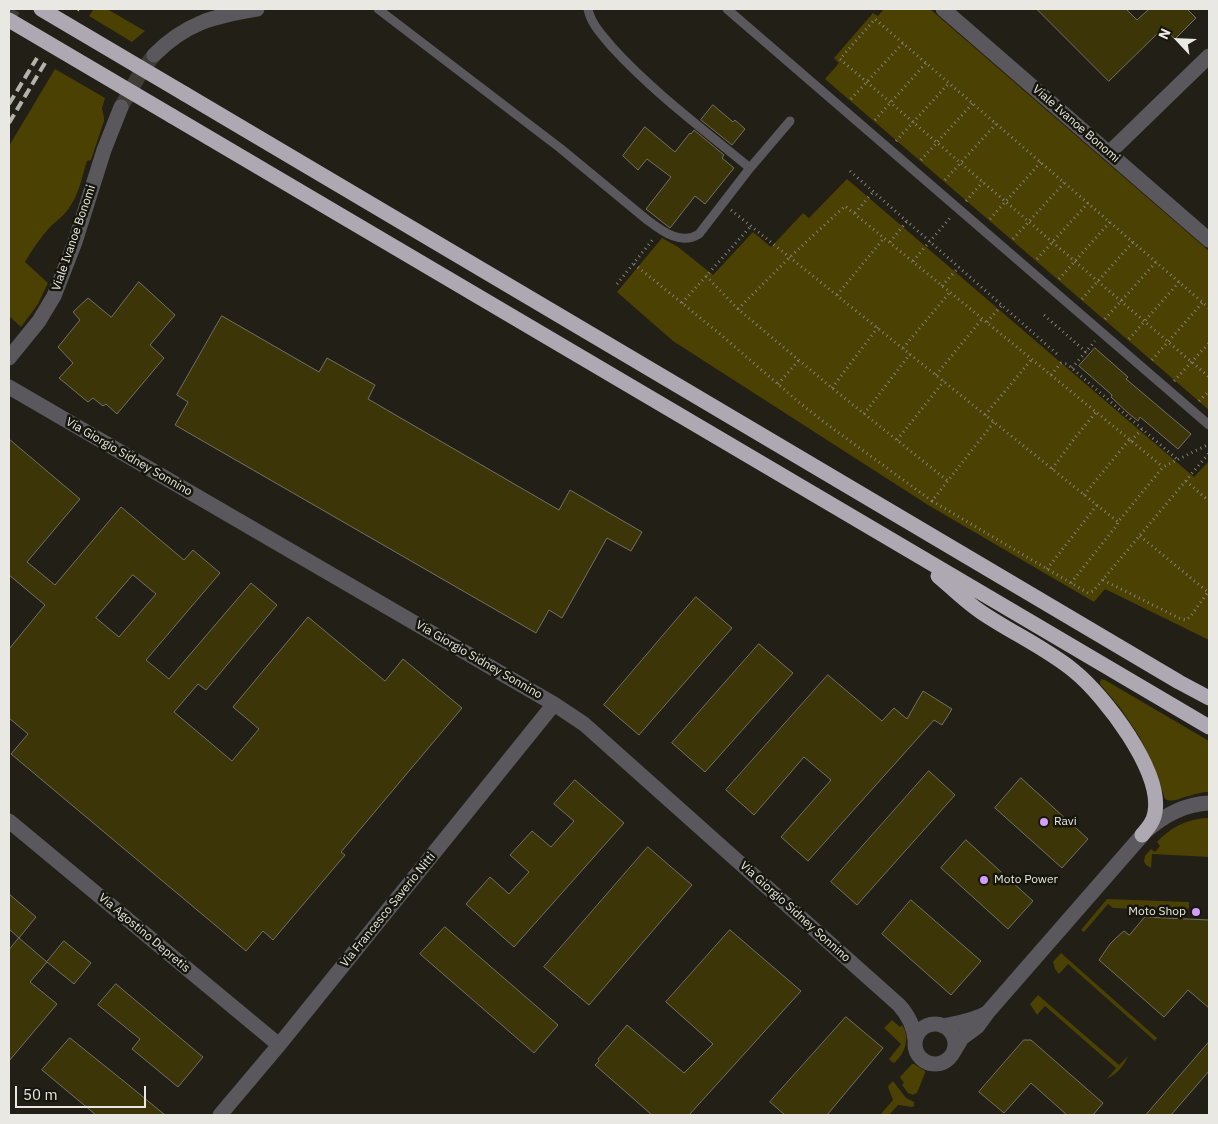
<!DOCTYPE html>
<html>
<head>
<meta charset="utf-8">
<style>
	body { margin:0 }
	#map { position:relative; width:1218px; height:1124px; overflow:hidden; background:#211f16; font-family:"IBM Plex Sans",sans-serif }
	canvas { display:block }
	.frame { position:absolute; inset:0; border:10px solid #e9e8e2; pointer-events:none }
	.north { position:absolute; left:1153px; top:15px; width:50px; height:50px; -webkit-text-stroke:4px #17160d; paint-order:stroke; rotate:295deg; font-size:14px; font-weight:700; line-height:20px; text-align:center; color:#e9e8e2 }
	.north::after { content:''; display:block; margin:auto; width:18px; height:22px; background:#e9e8e2; clip-path:polygon(50% 0,100% 100%,50% 72%,0 100%) }
	.scale { position:absolute; left:15px; top:1086px; width:131px; height:22px; box-sizing:border-box; border:2px solid #e9e8e2; border-top:0; padding-left:6px; font-size:15px; line-height:18px; white-space:nowrap; color:#e9e8e2; -webkit-text-stroke:4px #17160d; paint-order:stroke }
</style>
</head>
<body>
<div id="map">
<canvas width="1218" height="1124"></canvas>
<div class="frame"></div>
<div class="north">N</div>
<div class="scale">50 m</div>
</div>
<script>
const ctx = document.querySelector('canvas').getContext('2d');
ctx.lineJoin = 'round';
function paint(path, color) { ctx.fillStyle = color; ctx.fill(path, 'evenodd'); }
function strokePath(path, color, width, dash) { ctx.strokeStyle = color; ctx.lineWidth = width; ctx.lineCap = dash ? 'butt' : 'round'; ctx.setLineDash(dash || []); ctx.stroke(path); }
function label(font, color, halo, rows, align = 'center') {
  ctx.font = font + ' "IBM Plex Sans",sans-serif'; ctx.lineWidth = 5; ctx.setLineDash([]); ctx.textBaseline = 'middle'; ctx.strokeStyle = halo; ctx.fillStyle = color; for (const [text, x, y, turn = 0] of rows) {
    ctx.save(); ctx.translate(x, y); ctx.rotate((+turn || 0) * Math.PI / 180); ctx.textAlign = isNaN(turn) ? turn : align; if (halo) ctx.strokeText(text, 0, 0); ctx.fillText(text, 0, 0); ctx.restore();
  }
}
paint(new Path2D(`
	M 94,9 L 107,9 L 145,31 L 132,42 L 89,16 Z
	M 884,9 L 930,9 L 1209,251 L 1209,410 L 825,79 L 839,63 L 834,58 L 873,13 L 878,16 Z
	M 55,69 L 105,98 L 102,108 L 104,118 L 104,121 L 91,160 L 87,161 C 82,176 79,195 69,208 C 64,216 56,221 50,227 C 40,238 32,250 25,262 L 48,283 L 38,304 L 21,327 L 9,316 L 9,146 Z
	M 847,179 L 1194,477 L 1209,461 L 1209,640 L 1105,589 L 1094,602 L 928,505 L 673,341 L 617,292 L 662,238 L 678,247 L 713,275 L 753,232 L 771,247 L 803,213 L 809,218 Z
	M 1101,679 L 1105,680 L 1209,741 L 1209,792 C 1202,792 1195,794 1189,796 C 1180,798 1173,803 1165,799 L 1153,764 L 1139,736 L 1121,709 L 1100,684 L 1100,682 Z
	M 1205,818 L 1209,818 L 1209,857 L 1152,854 L 1151,868 L 1146,865 L 1144,861 L 1145,856 L 1151,849 L 1155,852 L 1160,846 L 1157,842 C 1170,828 1185,820 1205,818 Z
	M 1107,899 L 1189,902 L 1189,908 L 1186,911 L 1113,908 L 1108,904 L 1084,932 L 1081,930 Z
	M 1061,953 L 1157,1038 L 1155,1041 L 1068,964 L 1059,974 L 1055,969 L 1053,962 Z
	M 1038,995 L 1119,1065 L 1128,1056 C 1123,1067 1118,1073 1107,1079 L 1116,1068 L 1045,1006 L 1037,1015 L 1030,1004 Z
	M 892,1020 L 900,1027 L 902,1025 C 911,1037 905,1054 894,1063 L 892,1062 L 889,1059 L 901,1044 L 884,1028 Z
	M 912,1064 L 914,1064 L 925,1071 L 925,1073 L 917,1093 L 914,1094 L 913,1095 L 908,1093 L 902,1085 L 904,1083 L 900,1077 Z
	M 893,1081 L 906,1098 L 914,1102 L 914,1106 L 912,1107 L 898,1105 L 889,1115 L 880,1115 L 893,1100 L 888,1087 L 889,1085 Z`), '#4a4103');
const building = new Path2D(`
	M 1037,9 L 1126,9 L 1137,20 L 1149,9 L 1187,9 L 1196,18 L 1175,39 L 1163,28 L 1109,81 Z
	M 713,105 L 733,122 L 735,120 L 745,129 L 732,145 L 701,120 Z
	M 645,127 L 675,152 L 690,133 L 691,134 L 694,130 L 724,155 L 722,158 L 734,168 L 705,204 L 695,196 L 670,228 L 646,209 L 671,177 L 647,159 L 638,170 L 623,156 Z
	M 139,282 L 175,315 L 150,345 L 164,358 L 117,414 L 106,404 L 103,406 L 93,398 L 88,402 L 59,378 L 73,363 L 58,347 L 80,320 L 73,312 L 88,298 L 111,317 Z
	M 222,316 L 319,372 L 327,358 L 375,385 L 368,399 L 559,510 L 570,490 L 642,532 L 631,551 L 607,538 L 562,618 L 549,610 L 536,633 L 175,425 L 188,402 L 177,395 Z
	M 1095,348 L 1128,377 L 1126,379 L 1191,434 L 1178,449 L 1140,417 L 1138,421 L 1128,413 L 1111,397 L 1112,395 L 1079,366 Z
	M 9,439 L 80,499 L 27,562 L 55,585 L 121,507 L 184,560 L 193,550 L 220,573 L 146,660 L 169,679 L 251,583 L 277,605 L 206,690 L 198,684 L 174,712 L 232,761 L 259,729 L 233,707 L 308,617 L 385,681 L 403,659 L 462,708 L 341,852 L 345,855 L 273,940 L 263,931 L 246,951 L 11,754 L 28,734 L 9,718 L 9,649 L 45,605 L 9,575 ZM 133,575 L 156,594 L 119,637 L 96,618 Z
	M 696,597 L 732,628 L 639,735 L 604,705 Z
	M 759,644 L 793,673 L 705,772 L 672,743 Z
	M 828,675 L 882,721 L 894,708 L 907,719 L 923,691 L 952,709 L 942,725 L 934,720 L 808,861 L 781,837 L 831,780 L 804,757 L 754,815 L 726,790 Z
	M 929,771 L 955,795 L 857,905 L 831,882 Z
	M 1021,778 L 1088,839 L 1062,868 L 995,808 Z
	M 575,780 L 624,823 L 514,947 L 466,904 L 490,877 L 509,894 L 529,872 L 510,855 L 532,831 L 551,847 L 574,821 L 554,804 Z
	M 966,840 L 1033,901 L 1008,929 L 941,868 Z
	M 648,847 L 692,885 L 589,1005 L 544,967 Z
	M 9,894 L 36,917 L 19,938 L 9,929 Z
	M 911,900 L 981,961 L 951,995 L 882,934 Z
	M 1145,917 L 1209,920 L 1209,1008 L 1188,990 L 1164,1017 L 1099,960 L 1110,944 L 1117,937 L 1124,931 L 1129,935 Z
	M 445,927 L 558,1025 L 534,1053 L 420,954 Z
	M 730,930 L 801,991 L 689,1115 L 652,1115 L 595,1065 L 599,1061 L 598,1059 L 627,1025 L 684,1073 L 713,1044 L 666,1002 Z
	M 19,938 L 47,962 L 30,982 L 57,1004 L 9,1061 L 9,950 Z
	M 64,941 L 91,963 L 74,984 L 47,962 Z
	M 116,984 L 203,1057 L 178,1087 L 132,1049 L 140,1039 L 98,1005 Z
	M 846,1017 L 883,1048 L 827,1115 L 785,1115 L 770,1102 Z
	M 70,1038 L 131,1087 L 165,1115 L 96,1115 L 42,1070 Z
	M 1024,1040 L 1031,1040 L 1103,1103 L 1093,1115 L 1067,1115 L 1031,1083 L 1004,1113 L 979,1092 Z
	M 1209,1042 L 1209,1071 L 1171,1115 L 1146,1115 Z`);
paint(building, '#3c3507');
strokePath(building, '#737166', 1);
strokePath(new Path2D(`
	M 121,107 L 141,72 L 154,55`), '#3f3d35', 15, [15, 8]);
strokePath(new Path2D(`
	M 9,16 L 13,9`), '#3f3d35', 15, [15, 8]);
strokePath(new Path2D(`
	M 851,99 L 903,43
	M 875,120 L 926,63
	M 896,141 L 949,83
	M 921,160 L 973,103
	M 850,171 L 1057,354
	M 945,180 L 996,124
	M 966,201 L 983,182
	M 731,210 L 1118,522 L 1163,467 L 1209,444
	M 855,213 L 873,192
	M 990,219 L 1041,162
	M 1013,239 L 1065,182
	M 890,242 L 907,221
	M 1037,259 L 1088,203
	M 913,261 L 950,218
	M 634,264 L 720,334 L 801,404 L 824,422 L 932,501 L 994,422
	M 706,276 L 738,309 L 832,388 L 948,481
	M 1059,279 L 1110,222
	M 617,284 L 654,238
	M 942,286 L 959,267
	M 837,295 L 884,238
	M 1082,299 L 1133,242
	M 682,303 L 751,226
	M 1209,308 L 875,19 L 840,59 L 1209,377
	M 738,309 L 790,257 L 845,206 L 1163,467
	M 1044,315 L 1086,352
	M 1105,319 L 1156,262
	M 987,322 L 1002,305
	M 1129,339 L 1179,282
	M 903,348 L 950,292
	M 1152,360 L 1203,302
	M 1072,368 L 1095,341
	M 936,375 L 982,319
	M 1051,375 L 1061,363 L 1067,364 L 1178,460
	M 1174,381 L 1209,343
	M 778,384 L 799,360
	M 832,388 L 878,327
	M 1199,401 L 1209,391
	M 864,414 L 910,354
	M 985,415 L 1032,359
	M 897,440 L 944,381
	M 1131,441 L 1142,429
	M 1052,469 L 1074,439 L 1096,412
	M 1186,481 L 1209,501
	M 1084,495 L 1129,440
	M 932,501 L 1088,593 L 1093,591 L 1095,589 L 1209,453
	M 1140,536 L 1209,593
	M 1047,569 L 1097,505
	M 1103,580 L 1181,619 L 1186,620 L 1190,617 L 1208,592
	M 1071,583 L 1117,525 L 1118,522`), '#83827a', 3, [1, 4]);
strokePath(new Path2D(`
	M 378,9 L 560,148 L 646,219 C 661,230 680,246 699,234 L 750,168 L 790,121
	M 588,9 C 591,24 602,35 612,47 C 653,92 703,129 750,168
	M 727,9 L 1209,425`), '#5a585c', 9);
strokePath(new Path2D(`
	M 943,9 L 1209,240
	M 154,55 C 186,23 214,16 257,9
	M 1109,153 L 1209,56
	M 9,358 L 39,321 L 54,296 L 75,242 L 104,150 L 121,107
	M 9,387 L 554,704 L 584,724 L 899,1005 C 908,1015 914,1026 915,1040
	M 9,821 L 279,1045
	M915 1044a20 20 0 1 1 40 0a20 20 0 1 1-40 0Z
	M 943,1026 C 957,1023 974,1021 987,1013
	M 953,1053 L 962,1038 L 977,1027 L 988,1012 L 1145,832 C 1163,816 1185,804 1209,803
	M 220,1115 L 279,1045 L 554,704`), '#5a585c', 15);
strokePath(new Path2D(`
	M 185,94 L 1179,682 L 1209,698
	M 172,116 L 1209,727
	M 938,576 C 952,588 966,602 981,612 C 1012,633 1046,648 1074,671 C 1105,696 1162,771 1155,812 C 1154,821 1148,828 1142,835`), '#ada8b2', 15);
strokePath(new Path2D(`
	M 77,10 L 78,9
	M 9,104 L 37,58
	M 9,123 L 45,63`), '#b4b2ac', 4, [10, 5]);
strokePath(new Path2D(`
	M 41,9 L 185,94
	M 9,20 L 172,116`), '#ada8b2', 15);
for (const [x, y, r, color] of [
	[1044,822,5,"#d29dfd"],
	[984,880,5,"#d29dfd"],
	[1196,912,5,"#d29dfd"]
]) { const dot = new Path2D(); dot.arc(x, y, r, 0, 2 * Math.PI); ctx.fillStyle = color; ctx.fill(dot); strokePath(dot, '#17160d', 2); }
label('12px', '#e9e8e2', '#17160d', [
	["Viale Ivanoe Bonomi",1076,124,41],
	["Viale Ivanoe Bonomi",74,238,-71],
	["Via Giorgio Sidney Sonnino",129,457,30],
	["Via Giorgio Sidney Sonnino",479,660,30],
	["Via Francesco Saverio Nitti",388,910,-51],
	["Via Giorgio Sidney Sonnino",795,912,42],
	["Via Agostino Depretis",144,933,40]
]);
label('12px', '#e9e8e2', '#17160d', [
	["Ravi",1054,822],
	["Moto Power",994,880],
	["Moto Shop",1186,912,"right"]
], 'left');
</script>
</body>
</html>
